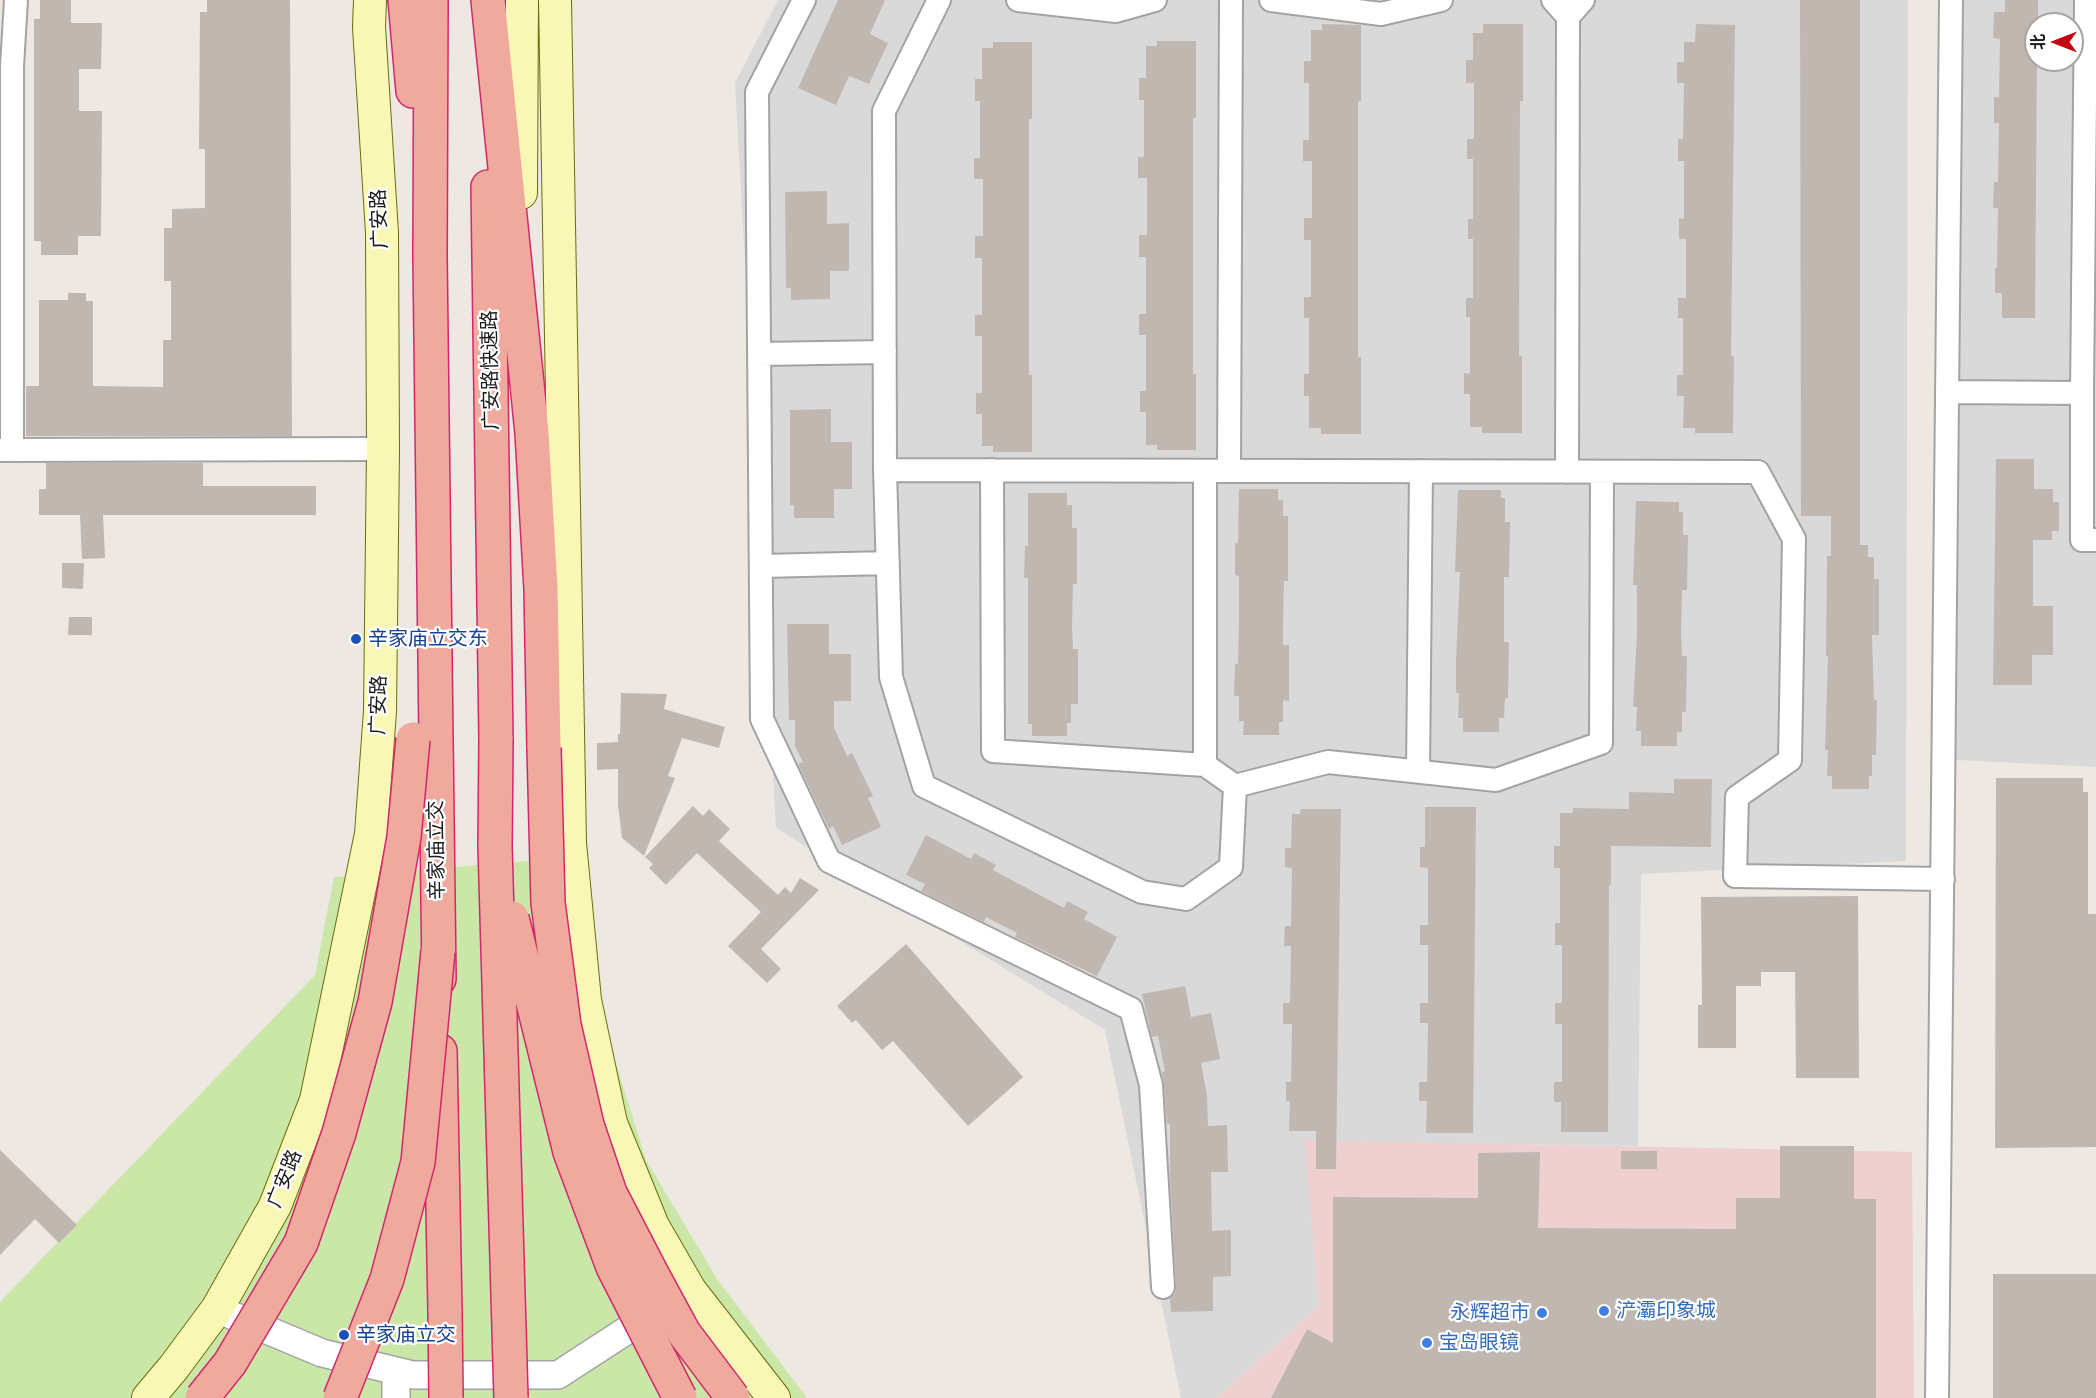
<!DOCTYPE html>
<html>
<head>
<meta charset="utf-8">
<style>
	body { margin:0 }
	#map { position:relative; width:2096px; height:1398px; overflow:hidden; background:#ede8e1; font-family:"Open Sans","Noto Sans SC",sans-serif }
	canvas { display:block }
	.north { position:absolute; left:2024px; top:12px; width:60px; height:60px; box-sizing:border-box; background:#fff; border:2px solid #a4a4a4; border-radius:50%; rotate:270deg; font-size:16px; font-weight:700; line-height:24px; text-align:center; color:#1c1c1c }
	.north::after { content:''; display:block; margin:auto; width:21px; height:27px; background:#c30411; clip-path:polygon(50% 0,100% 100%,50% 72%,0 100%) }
</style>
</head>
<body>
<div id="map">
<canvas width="2096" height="1398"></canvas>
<div class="north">北</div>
</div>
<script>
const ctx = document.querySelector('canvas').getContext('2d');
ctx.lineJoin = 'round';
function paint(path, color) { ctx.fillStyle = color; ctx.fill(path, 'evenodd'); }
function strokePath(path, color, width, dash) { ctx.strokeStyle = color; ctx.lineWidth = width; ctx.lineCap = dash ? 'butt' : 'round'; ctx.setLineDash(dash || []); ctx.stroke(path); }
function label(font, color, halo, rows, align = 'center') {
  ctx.font = font + ' "Open Sans","Noto Sans SC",sans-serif'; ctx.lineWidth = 4.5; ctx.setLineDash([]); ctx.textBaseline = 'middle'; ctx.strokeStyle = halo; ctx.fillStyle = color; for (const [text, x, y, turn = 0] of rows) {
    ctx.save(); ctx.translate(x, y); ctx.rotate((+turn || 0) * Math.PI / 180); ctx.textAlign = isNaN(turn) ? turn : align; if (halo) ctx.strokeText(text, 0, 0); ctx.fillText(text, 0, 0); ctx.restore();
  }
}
paint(new Path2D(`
	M 778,0 L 1908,0 L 1906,861 L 1641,874 L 1638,1146 L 1305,1141 L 1319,1306 L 1216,1398 L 1181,1398 L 1105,1030 L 776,828 L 735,83 Z
	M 1941,0 L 2096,0 L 2096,767 L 1939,759 ZM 2036,24 L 2072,24 L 2072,60 L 2036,60 Z`), '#dad9d9');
paint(new Path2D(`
	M 1304,1140 L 1912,1152 L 1914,1398 L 1216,1398 L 1319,1306 Z`), '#eed0d1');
paint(new Path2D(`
	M 587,856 L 602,1019 L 646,1160 L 717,1279 L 807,1398 L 0,1398 L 0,1302 L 315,975 L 334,877 Z`), '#cbe7a7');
paint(new Path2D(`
	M 40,0 L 71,0 L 71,23 L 102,23 L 101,69 L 79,69 L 79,111 L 102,111 L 101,236 L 78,236 L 78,255 L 41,255 L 41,241 L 34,241 L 34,19 L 40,19 Z
	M 207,0 L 290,0 L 292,436 L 26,436 L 26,386 L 39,386 L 39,300 L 68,300 L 68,293 L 86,293 L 86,301 L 93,301 L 93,386 L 163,387 L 163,340 L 171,340 L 171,281 L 164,281 L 164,228 L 172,228 L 172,209 L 205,208 L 205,149 L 199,149 L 200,12 L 207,12 Z
	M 838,0 L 885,0 L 870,34 L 888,43 L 869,84 L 849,76 L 836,105 L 798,88 Z
	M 1800,0 L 1860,0 L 1860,545 L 1868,545 L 1868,557 L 1874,557 L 1874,579 L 1879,579 L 1879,635 L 1872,635 L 1874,700 L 1877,700 L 1876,755 L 1872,755 L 1872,776 L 1869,776 L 1869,789 L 1832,789 L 1832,776 L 1827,776 L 1828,750 L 1825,750 L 1828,656 L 1826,656 L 1827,556 L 1831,556 L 1831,516 L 1801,516 Z
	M 2005,0 L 2038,0 L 2038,24 L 2036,24 L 2037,60 L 2035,318 L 2002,318 L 2002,293 L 1995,293 L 1995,268 L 1997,268 L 1998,208 L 1993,208 L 1994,182 L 1998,182 L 1999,123 L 1994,123 L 1994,97 L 1999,97 L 2000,39 L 1993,38 L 1994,12 L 2005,12 Z
	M 1322,24 L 1361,25 L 1361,101 L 1358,101 L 1358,357 L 1361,357 L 1361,434 L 1321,434 L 1321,428 L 1309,428 L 1309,396 L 1304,396 L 1304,374 L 1309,374 L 1309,318 L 1304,318 L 1304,297 L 1311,297 L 1311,240 L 1304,240 L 1304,218 L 1312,218 L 1312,161 L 1303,161 L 1303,140 L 1309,140 L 1309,83 L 1304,83 L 1304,61 L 1311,61 L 1311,30 L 1322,30 Z
	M 1483,24 L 1523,24 L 1523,101 L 1520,101 L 1519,356 L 1522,356 L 1522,433 L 1482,433 L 1482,427 L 1470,427 L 1470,394 L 1464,394 L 1464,373 L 1470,374 L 1470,317 L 1466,317 L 1466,298 L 1473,298 L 1473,239 L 1468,239 L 1468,219 L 1473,219 L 1473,159 L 1467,159 L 1467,139 L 1474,139 L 1474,83 L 1466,83 L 1466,60 L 1473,60 L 1473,33 L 1483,33 Z
	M 1696,24 L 1735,25 L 1731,356 L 1734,356 L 1733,433 L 1695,433 L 1695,428 L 1683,428 L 1684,396 L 1677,396 L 1677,375 L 1683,375 L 1683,318 L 1678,318 L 1678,298 L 1686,298 L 1686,239 L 1679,239 L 1679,218 L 1684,219 L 1684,161 L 1678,161 L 1678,139 L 1683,139 L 1684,83 L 1677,83 L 1677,62 L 1684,62 L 1684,42 L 1695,42 Z
	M 1157,41 L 1196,41 L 1196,118 L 1193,118 L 1193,374 L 1196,374 L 1196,450 L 1157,450 L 1157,445 L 1146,445 L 1146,412 L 1140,412 L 1140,391 L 1146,391 L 1146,335 L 1139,335 L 1139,314 L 1146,314 L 1146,257 L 1139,257 L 1139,235 L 1147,235 L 1147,178 L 1138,178 L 1138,157 L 1144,157 L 1144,100 L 1139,100 L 1139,78 L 1146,78 L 1146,46 L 1157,46 Z
	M 993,42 L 1032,42 L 1032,119 L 1029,119 L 1029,375 L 1032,375 L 1032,452 L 993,452 L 993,446 L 982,446 L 982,414 L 976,414 L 976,393 L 982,393 L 982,336 L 975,336 L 975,315 L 982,315 L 982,258 L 975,258 L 975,236 L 983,236 L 983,179 L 974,179 L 974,158 L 980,158 L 980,101 L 975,101 L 975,79 L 982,79 L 982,48 L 993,48 Z
	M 827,191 L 827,224 L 849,223 L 849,271 L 830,271 L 830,299 L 791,300 L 791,288 L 786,288 L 785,192 Z
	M 831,409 L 831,442 L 852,442 L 852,489 L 834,489 L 834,518 L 794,518 L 794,505 L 790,505 L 790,410 Z
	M 1996,459 L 2034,459 L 2034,489 L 2053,489 L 2053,502 L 2059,502 L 2059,531 L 2052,531 L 2052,540 L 2033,540 L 2033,606 L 2053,606 L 2053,655 L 2032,655 L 2032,685 L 1993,685 Z
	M 46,463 L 203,463 L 203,486 L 316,486 L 316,515 L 103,515 L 105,558 L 82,559 L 80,515 L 39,515 L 39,489 L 46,489 Z
	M 1239,489 L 1278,489 L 1278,500 L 1283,500 L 1283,516 L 1288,516 L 1288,581 L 1284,581 L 1283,623 L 1283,645 L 1289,645 L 1289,701 L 1283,700 L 1283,722 L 1279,722 L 1279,735 L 1243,735 L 1244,721 L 1239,721 L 1239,696 L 1234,696 L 1235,664 L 1238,664 L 1239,624 L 1239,576 L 1235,575 L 1235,543 L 1238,543 Z
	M 1458,490 L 1501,490 L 1501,498 L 1505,498 L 1505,522 L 1510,522 L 1509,577 L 1504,577 L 1504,642 L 1509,642 L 1508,698 L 1505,698 L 1504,718 L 1499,718 L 1499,732 L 1463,732 L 1463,718 L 1458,718 L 1459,693 L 1456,693 L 1456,660 L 1460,572 L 1455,572 Z
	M 1028,493 L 1067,493 L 1067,505 L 1072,505 L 1072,528 L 1077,528 L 1077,584 L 1073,584 L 1072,627 L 1073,649 L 1078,649 L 1078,704 L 1071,704 L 1071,723 L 1067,723 L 1067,736 L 1032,736 L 1032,724 L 1028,724 L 1028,578 L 1024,578 L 1025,546 L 1028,546 Z
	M 1636,501 L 1679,502 L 1679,512 L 1683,512 L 1683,535 L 1688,535 L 1687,590 L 1682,590 L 1681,634 L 1682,656 L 1687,656 L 1686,712 L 1682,712 L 1682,732 L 1677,732 L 1677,746 L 1641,746 L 1641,731 L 1636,731 L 1637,707 L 1633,707 L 1637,634 L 1637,585 L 1633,585 Z
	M 62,563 L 84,563 L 83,589 L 62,588 Z
	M 69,617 L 92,617 L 92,635 L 68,635 Z
	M 787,624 L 829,624 L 829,654 L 851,654 L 851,701 L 834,701 L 834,728 L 847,756 L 852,753 L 873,796 L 868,798 L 881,827 L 842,845 L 833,826 L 829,829 L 798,764 L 803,762 L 795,746 L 795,720 L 789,720 Z
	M 621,693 L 667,694 L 664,709 L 725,727 L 719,748 L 682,738 L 668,776 L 675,778 L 644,856 L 622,838 L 618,805 L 618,769 L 597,770 L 597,743 L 618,742 L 618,734 L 620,734 Z
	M 1996,778 L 2083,778 L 2083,792 L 2088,792 L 2088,914 L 2096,914 L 2096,1147 L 1995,1148 Z
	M 1674,779 L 1712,779 L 1711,847 L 1611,846 L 1611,885 L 1609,885 L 1608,1132 L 1561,1132 L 1561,1102 L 1554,1102 L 1554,1082 L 1562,1082 L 1562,1024 L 1555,1024 L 1555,1003 L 1562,1003 L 1562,945 L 1555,945 L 1555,923 L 1560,923 L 1560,868 L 1554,868 L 1554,846 L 1560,846 L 1560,813 L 1573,813 L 1573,808 L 1629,809 L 1629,792 L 1674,793 Z
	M 693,806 L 703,816 L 709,809 L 730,829 L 719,841 L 778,895 L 785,887 L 791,893 L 800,878 L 819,890 L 761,949 L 781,969 L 767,983 L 728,946 L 761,912 L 697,853 L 666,885 L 649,868 L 653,864 L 645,857 Z
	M 1425,807 L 1476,807 L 1473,1133 L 1426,1133 L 1427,1101 L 1419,1101 L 1419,1082 L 1427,1082 L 1428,1023 L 1420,1023 L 1420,1003 L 1428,1003 L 1428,945 L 1420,945 L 1420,925 L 1428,925 L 1428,868 L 1420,867 L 1420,847 L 1425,847 Z
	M 1301,809 L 1341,809 L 1336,1169 L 1316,1169 L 1316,1131 L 1289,1131 L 1290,1101 L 1286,1101 L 1286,1082 L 1291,1082 L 1292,1024 L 1283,1024 L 1283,1003 L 1290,1003 L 1291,946 L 1284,946 L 1285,926 L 1291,926 L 1292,868 L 1285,867 L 1285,848 L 1291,848 L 1292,814 L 1300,814 Z
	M 926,835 L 971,859 L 974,853 L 996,865 L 993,870 L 1064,908 L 1067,901 L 1088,912 L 1084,919 L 1117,937 L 1097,976 L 1015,937 L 1017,933 L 986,917 L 984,922 L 921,891 L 925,884 L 906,875 Z
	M 1858,896 L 1859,1078 L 1796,1078 L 1795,972 L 1761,972 L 1761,986 L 1736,986 L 1736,1048 L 1698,1048 L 1698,1005 L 1702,1005 L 1701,897 Z
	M 906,944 L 1023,1077 L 968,1126 L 893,1041 L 882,1050 L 856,1020 L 852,1023 L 837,1006 Z
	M 1185,986 L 1191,1017 L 1211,1013 L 1220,1059 L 1201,1063 L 1207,1095 L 1208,1126 L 1227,1125 L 1228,1172 L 1211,1172 L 1212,1231 L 1231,1230 L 1231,1276 L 1213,1277 L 1213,1311 L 1171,1312 L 1170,1298 L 1175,1294 L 1176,1286 L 1170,1178 L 1170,1124 L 1167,1124 L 1164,1084 L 1162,1072 L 1165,1071 L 1158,1036 L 1152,1037 L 1142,994 Z
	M 1780,1146 L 1854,1146 L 1854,1199 L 1876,1199 L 1876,1398 L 1271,1398 L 1307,1329 L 1333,1343 L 1333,1197 L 1478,1198 L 1478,1153 L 1540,1152 L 1538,1228 L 1736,1229 L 1736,1198 L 1780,1198 Z
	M 0,1150 L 77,1225 L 59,1243 L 35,1219 L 0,1255 Z
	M 1621,1151 L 1657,1151 L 1657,1169 L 1621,1169 Z
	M 1993,1274 L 2096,1274 L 2096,1398 L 1993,1398 Z`), '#c1b7b1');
const minor = new Path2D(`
	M 804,0 L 757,92 L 762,719 L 829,861 L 1131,1009 L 1151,1085 L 1163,1287
	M 939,0 L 884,111 L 885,470 L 1758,472 L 1794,539 L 1790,760 L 1737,797 L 1735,876 L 1943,879
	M 1018,0 L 1116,11 L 1155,0
	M 1271,0 L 1381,14 L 1441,0
	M 1553,0 L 1568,17 L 1583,0
	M 2086,0 L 2082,393 L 2082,540 L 2096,540
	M 759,354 L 885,352
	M 1947,392 L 2082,393
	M 12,449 L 12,66 L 16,0
	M 0,450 L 383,449
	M 885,470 L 891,677 L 924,786 L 1142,892 L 1186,899 L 1231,867 L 1235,786
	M 992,470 L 993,751 L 1205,765 L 1235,786 L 1328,762 L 1496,780 L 1601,743 L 1602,472
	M 1205,471 L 1205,765
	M 1229,471 L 1231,0
	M 1567,472 L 1568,17
	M 761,566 L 888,563
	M 1418,771 L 1421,471
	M 1937,1398 L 1951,0`);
const tertiary = new Path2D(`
	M 217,1309 L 322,1353 L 413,1375 L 558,1375 L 658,1310
	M 396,1398 L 396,1371`);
const secondary = new Path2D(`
	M 555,0 L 570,843 L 585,1000 L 611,1123 L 653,1226 L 690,1290 L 774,1398
	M 521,193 L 522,0
	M 148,1398 L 174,1367 L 217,1309 L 275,1206 L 316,1100 L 371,834 L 380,711 L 383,449 L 382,233 L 369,27 L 370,0`);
const trunk = new Path2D(`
	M 405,0 L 413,91
	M 431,0 L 430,256 L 439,979
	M 488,0 L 532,433 L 541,589 L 544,748
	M 488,187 L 496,740
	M 440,1051 L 445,1311`);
strokePath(minor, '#a3a3a3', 26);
strokePath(tertiary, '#a3a3a3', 30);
strokePath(secondary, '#6a6f07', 34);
strokePath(trunk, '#d3276d', 36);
strokePath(minor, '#fff', 22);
strokePath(tertiary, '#fff', 27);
strokePath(secondary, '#f8f7b5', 32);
strokePath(trunk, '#efaa9d', 33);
const trunkBridge = new Path2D(`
	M 496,740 L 495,846 L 511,1398
	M 544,748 L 548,903 L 564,1025 L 587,1125 L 610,1193 L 652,1274 L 684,1333 L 733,1398
	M 512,918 L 570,1152 L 613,1267 L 680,1398
	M 445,1311 L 446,1398
	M 202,1398 L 230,1363 L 301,1243 L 339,1133 L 375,1002 L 404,837 L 413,739
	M 340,1398 L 387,1279 L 418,1162 L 438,951`);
strokePath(trunkBridge, '#d3276d', 36, []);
strokePath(trunkBridge, '#efaa9d', 33);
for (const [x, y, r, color] of [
	[356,639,6,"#1a4fb4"],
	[1604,1311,6,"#3f7fe0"],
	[1542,1313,6,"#3f7fe0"],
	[344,1335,6,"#1a4fb4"],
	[1427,1343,6,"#3f7fe0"]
]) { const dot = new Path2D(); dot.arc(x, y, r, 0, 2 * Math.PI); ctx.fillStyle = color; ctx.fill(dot); strokePath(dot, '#fff', 2); }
label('20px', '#1c1c1c', '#fff', [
	["广安路",380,219,-92],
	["广安路快速路",491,370,-91],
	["广安路",379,705,-88],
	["辛家庙立交",437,850,-91],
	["广安路",285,1179,-68]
]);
label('20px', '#164399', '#fff', [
	["辛家庙立交东",368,639],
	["辛家庙立交",356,1335]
], 'left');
label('20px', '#366cbe', '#fff', [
	["浐灞印象城",1616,1311],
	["永辉超市",1530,1313,"right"],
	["宝岛眼镜",1439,1343]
], 'left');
</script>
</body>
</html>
